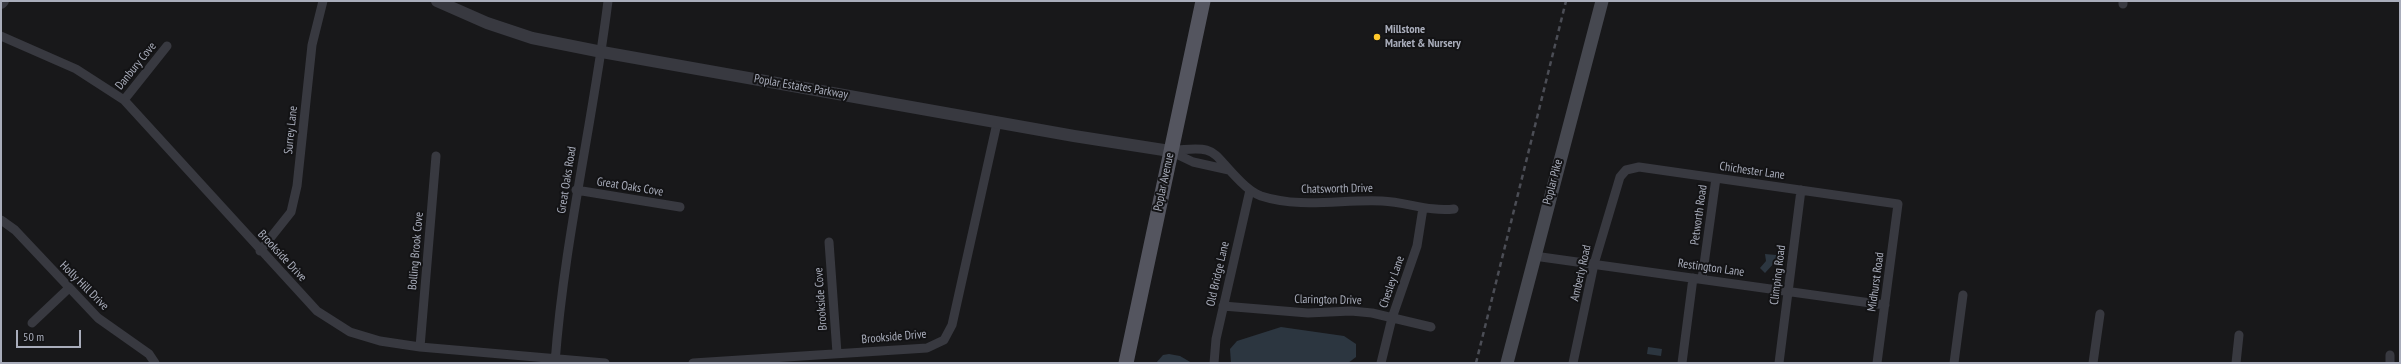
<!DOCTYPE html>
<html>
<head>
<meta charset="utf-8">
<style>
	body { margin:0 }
	#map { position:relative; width:2401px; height:364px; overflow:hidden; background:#18181a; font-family:"PT Sans Narrow",sans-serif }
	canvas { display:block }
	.frame { position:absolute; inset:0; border:2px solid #a9adbb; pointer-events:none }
	.scale { position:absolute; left:16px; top:330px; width:65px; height:18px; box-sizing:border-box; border:2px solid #a9adbb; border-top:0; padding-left:5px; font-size:12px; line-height:14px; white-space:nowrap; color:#a9adbb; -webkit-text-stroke:3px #131315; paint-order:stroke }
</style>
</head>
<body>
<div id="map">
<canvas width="2401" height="364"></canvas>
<div class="frame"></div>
<div class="scale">50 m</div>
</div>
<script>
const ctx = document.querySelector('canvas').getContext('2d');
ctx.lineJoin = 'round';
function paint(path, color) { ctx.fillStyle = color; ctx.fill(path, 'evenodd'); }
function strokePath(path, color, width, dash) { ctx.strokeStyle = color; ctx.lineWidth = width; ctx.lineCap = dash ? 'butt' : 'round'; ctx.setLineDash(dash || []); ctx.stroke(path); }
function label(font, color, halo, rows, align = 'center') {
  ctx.font = font + ' "PT Sans Narrow",sans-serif'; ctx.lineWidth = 4; ctx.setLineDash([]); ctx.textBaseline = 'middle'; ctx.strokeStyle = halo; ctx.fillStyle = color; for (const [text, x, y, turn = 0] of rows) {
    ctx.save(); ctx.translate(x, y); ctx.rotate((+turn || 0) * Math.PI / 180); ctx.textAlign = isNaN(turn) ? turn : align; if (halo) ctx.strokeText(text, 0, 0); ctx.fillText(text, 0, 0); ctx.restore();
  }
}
paint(new Path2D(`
	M 1765,254 L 1776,255 L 1776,261 L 1765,273 L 1760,268 L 1766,261 Z
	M 1281,327 L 1344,336 L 1356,344 L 1356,357 L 1348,363 L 1231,363 L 1230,349 L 1237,341 Z
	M 1648,347 L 1662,349 L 1661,356 L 1647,354 Z
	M 1169,354 L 1180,356 L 1192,363 L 1156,363 L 1163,355 Z`), '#2c3640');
strokePath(new Path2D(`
	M 2123,1 L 2123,4
	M 1,36 L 76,69 L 124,100 L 317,311 L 350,332 L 380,341 L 420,347 L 605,363
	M 124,100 L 167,46
	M 1170,151 C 1220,145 1209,151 1241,182 C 1247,188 1253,193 1261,196 C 1301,209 1342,199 1382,201 C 1407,202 1429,212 1454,209
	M 1170,151 L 1193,162 L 1229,170
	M 576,190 L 680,207
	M 1,220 L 15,230 L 98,318 L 149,354 L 155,363
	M 829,242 L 837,353
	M 260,251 L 291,212 L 297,186 L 312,45 L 323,1
	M 1534,256 L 1885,305
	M 1702,279 L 1716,178
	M 1223,306 L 1308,313 L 1351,311 L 1372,313 L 1431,327
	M 32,323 L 69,288
	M 420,347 L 436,156
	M 555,363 C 564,241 593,122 608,1
	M 693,363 L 927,348 L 944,340 L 952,325 L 997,123
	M 1214,363 L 1216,339 L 1250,190
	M 1381,363 L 1392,318 L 1417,246 L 1423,208
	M 1573,363 L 1594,264 L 1620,177 L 1626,170 L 1639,167 L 1898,204 L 1877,363
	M 1682,363 L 1693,278
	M 1779,363 L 1801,190
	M 1954,363 L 1963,295
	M 2093,363 L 2100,314
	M 2236,363 L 2239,335
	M 2390,363 L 2390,355`), '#383940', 9);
strokePath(new Path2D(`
	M 437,1 L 487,23 L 532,38 L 602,52 L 1074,136 L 1170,151
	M 1,3 L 3,1`), '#383940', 12);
strokePath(new Path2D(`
	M 1507,363 L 1602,1`), '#464850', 13);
strokePath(new Path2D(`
	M 1126,363 L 1203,1`), '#54555f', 15);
strokePath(new Path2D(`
	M 1476,363 L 1566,1`), '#4b4d55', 2.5, [5, 4]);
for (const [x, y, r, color] of [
	[1377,37,4,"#ffc82b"]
]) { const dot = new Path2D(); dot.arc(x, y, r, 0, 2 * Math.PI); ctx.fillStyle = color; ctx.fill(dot); strokePath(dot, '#131315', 1.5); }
label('bold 12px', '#a9adbb', '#131315', [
	["Millstone",1385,30],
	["Market & Nursery",1385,44]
], 'left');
label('12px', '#a9adbb', '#131315', [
	["Danbury Cove",136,66,-51],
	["Poplar Estates Parkway",801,87,10],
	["Surrey Lane",291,130,-84],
	["Chichester Lane",1752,171,8],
	["Great Oaks Road",567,180,-81],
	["Poplar Avenue",1164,182,-78],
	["Poplar Pike",1553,182,-75],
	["Great Oaks Cove",630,187,9],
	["Chatsworth Drive",1337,189,-1],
	["Petworth Road",1699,215,-82],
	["Bolling Brook Cove",416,251,-85],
	["Brookside Drive",282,256,47],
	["Restington Lane",1711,268,8],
	["Amberly Road",1581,273,-77],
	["Old Bridge Lane",1218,274,-77],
	["Climping Road",1778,275,-83],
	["Chesley Lane",1392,282,-71],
	["Midhurst Road",1876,282,-82],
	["Holly Hill Drive",84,286,45],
	["Brookside Cove",821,299,-94],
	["Clarington Drive",1328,300,1],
	["Brookside Drive",894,337,-5]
]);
</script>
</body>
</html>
